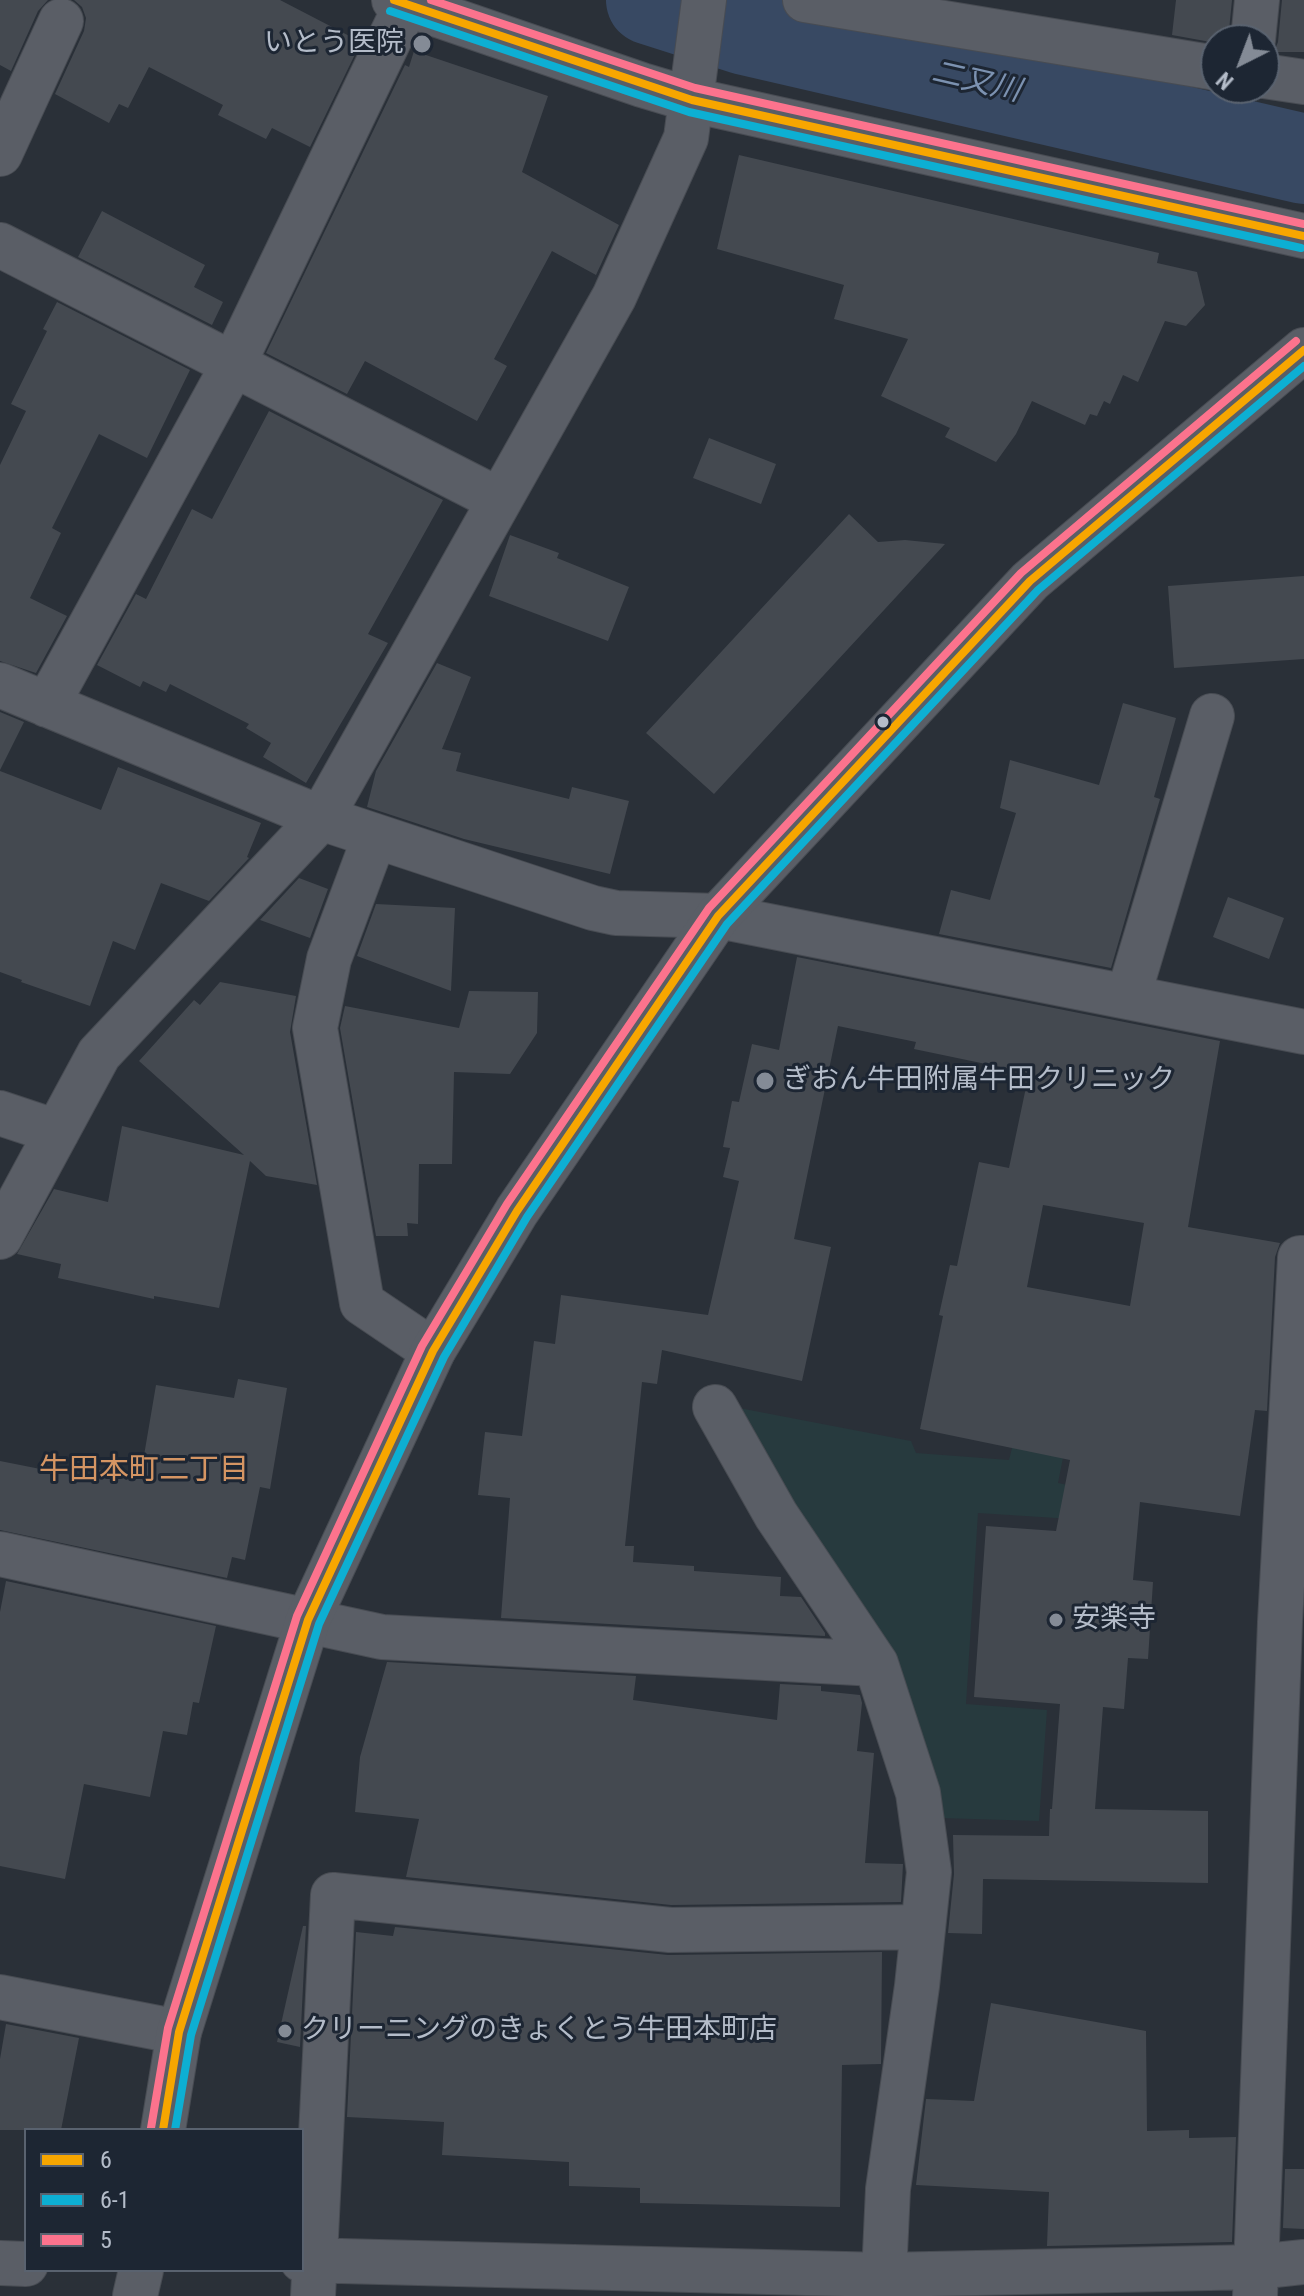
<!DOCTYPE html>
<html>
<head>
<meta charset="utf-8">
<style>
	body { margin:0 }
	#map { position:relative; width:1304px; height:2296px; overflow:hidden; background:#2a3038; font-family:"Roboto Condensed",sans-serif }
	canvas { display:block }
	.legend { position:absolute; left:24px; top:2128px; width:280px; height:144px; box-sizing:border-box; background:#1d2633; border:2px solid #59626f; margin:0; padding:10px 14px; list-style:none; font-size:24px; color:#b4bcc9 }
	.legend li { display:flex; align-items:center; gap:16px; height:40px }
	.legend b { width:40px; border:2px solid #59626f }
	.north { position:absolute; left:1200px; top:24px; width:80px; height:80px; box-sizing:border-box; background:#1d2633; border:2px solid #59626f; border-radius:50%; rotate:222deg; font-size:22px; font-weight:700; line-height:32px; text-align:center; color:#b4bcc9 }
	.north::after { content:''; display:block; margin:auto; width:28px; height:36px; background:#848b96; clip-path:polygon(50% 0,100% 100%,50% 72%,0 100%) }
</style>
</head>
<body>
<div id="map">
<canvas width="1304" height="2296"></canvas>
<ul class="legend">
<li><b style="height:10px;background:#f7a600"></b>6</li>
<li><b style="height:10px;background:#0dafd3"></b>6-1</li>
<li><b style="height:10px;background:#fc738d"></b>5</li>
</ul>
<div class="north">N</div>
</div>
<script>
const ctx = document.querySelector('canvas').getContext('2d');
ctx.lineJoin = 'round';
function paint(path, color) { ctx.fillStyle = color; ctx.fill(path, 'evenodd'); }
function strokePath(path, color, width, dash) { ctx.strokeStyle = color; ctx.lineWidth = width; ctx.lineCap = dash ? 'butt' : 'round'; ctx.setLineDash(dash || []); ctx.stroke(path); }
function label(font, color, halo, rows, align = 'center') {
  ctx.font = font + ' "Roboto Condensed","Noto Sans JP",sans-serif'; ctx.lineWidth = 6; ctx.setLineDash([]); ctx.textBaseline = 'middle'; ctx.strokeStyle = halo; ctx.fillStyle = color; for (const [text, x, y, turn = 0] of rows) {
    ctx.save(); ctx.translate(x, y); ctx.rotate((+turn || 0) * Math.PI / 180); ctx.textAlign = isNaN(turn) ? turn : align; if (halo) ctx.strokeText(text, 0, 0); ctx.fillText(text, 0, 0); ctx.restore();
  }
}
paint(new Path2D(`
	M 1032,1369 L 1079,1377 L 1058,1483 L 1140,1500 L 1135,1523 L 978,1513 L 966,1704 L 1047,1710 L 1039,1821 L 940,1818 L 846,1592 L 739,1408 L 911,1441 L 916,1453 L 1009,1460 Z`), '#273a3e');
strokePath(new Path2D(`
	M 651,0 L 745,30 L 1304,159`), '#384963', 90);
paint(new Path2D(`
	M 0,0 L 48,0 L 38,11 L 11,71 L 0,65 Z
	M 74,0 L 280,0 L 361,42 L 310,147 L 272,128 L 266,139 L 218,115 L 223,105 L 149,67 L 128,108 L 119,104 L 109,123 L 55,94 L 84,31 L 86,18 L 82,7 Z
	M 1176,0 L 1232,0 L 1228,40 L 1216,40 L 1216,43 L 1172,35 Z
	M 1282,0 L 1304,0 L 1304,52 L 1274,52 L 1278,42 Z
	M 414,51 L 548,96 L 522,172 L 619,225 L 596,275 L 552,251 L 494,359 L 507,366 L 477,421 L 365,361 L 347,394 L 266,353 L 405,65 L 409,67 Z
	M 739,155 L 1159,253 L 1157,263 L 1197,272 L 1205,305 L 1186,326 L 1165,321 L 1138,382 L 1123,375 L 1110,404 L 1104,401 L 1097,416 L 1090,414 L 1085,425 L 1032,401 L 1016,434 L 996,462 L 945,437 L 950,428 L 881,396 L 908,339 L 834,319 L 844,285 L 717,249 Z
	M 102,211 L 205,265 L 194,287 L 223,302 L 212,325 L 78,257 Z
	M 57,302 L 190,370 L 147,458 L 99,434 L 52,528 L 61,533 L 30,598 L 67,616 L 36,673 L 0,661 L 0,465 L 26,411 L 11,404 L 47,331 L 43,329 Z
	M 269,411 L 443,500 L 368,634 L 388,643 L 306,783 L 263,757 L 271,743 L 246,728 L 249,724 L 170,684 L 166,692 L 143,681 L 140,687 L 97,665 L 136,594 L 146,599 L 192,509 L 212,519 Z
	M 709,438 L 776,464 L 761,504 L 693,478 Z
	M 849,514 L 878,542 L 905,540 L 945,544 L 714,794 L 646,733 Z
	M 510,535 L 559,553 L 557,558 L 629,587 L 608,641 L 489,596 Z
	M 1304,576 L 1304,659 L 1174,668 L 1168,586 Z
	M 437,663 L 471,677 L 442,749 L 461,753 L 456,771 L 569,799 L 572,787 L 629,801 L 610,874 L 464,839 L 367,807 L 376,771 Z
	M 1123,703 L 1176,718 L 1154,797 L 1160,799 L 1111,968 L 939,934 L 951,890 L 990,900 L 1016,813 L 1000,808 L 1010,760 L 1099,785 Z
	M 0,712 L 24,722 L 0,770 Z
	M 118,767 L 261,823 L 247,857 L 249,858 L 209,901 L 161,883 L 135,950 L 113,941 L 90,1006 L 21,982 L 22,980 L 0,972 L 0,771 L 101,810 Z
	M 299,878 L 328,889 L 310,938 L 260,920 Z
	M 1228,897 L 1284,918 L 1269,959 L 1213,937 Z
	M 376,904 L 455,908 L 451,991 L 357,956 Z
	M 797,957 L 1220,1041 L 1188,1227 L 1280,1243 L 1275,1257 L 1267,1411 L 1255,1410 L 1240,1516 L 1140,1502 L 1133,1580 L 1153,1582 L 1148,1659 L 1128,1658 L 1124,1709 L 1103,1707 L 1095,1809 L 1208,1811 L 1208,1883 L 983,1879 L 982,1934 L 948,1933 L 954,1874 L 953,1835 L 1049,1836 L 1050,1809 L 1052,1809 L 1060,1704 L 974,1697 L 986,1526 L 1056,1531 L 1070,1460 L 920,1429 L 943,1316 L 939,1315 L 950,1265 L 957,1266 L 979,1162 L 1009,1168 L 1029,1073 L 914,1049 L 916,1042 L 838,1026 L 794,1239 L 831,1247 L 802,1381 L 662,1350 L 657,1384 L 642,1382 L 625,1546 L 634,1546 L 633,1562 L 694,1566 L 694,1571 L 781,1577 L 780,1596 L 801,1597 L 825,1633 L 825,1636 L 501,1618 L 510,1498 L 478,1495 L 485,1432 L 522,1436 L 534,1341 L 555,1344 L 561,1295 L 708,1315 L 739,1181 L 723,1177 L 730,1148 L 723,1147 L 732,1101 L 739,1102 L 752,1044 L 779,1050 ZM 1043,1205 L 1144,1223 L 1130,1306 L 1027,1287 Z
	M 220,982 L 296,996 L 290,1032 L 317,1185 L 266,1176 L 250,1161 L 219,1308 L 154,1296 L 154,1299 L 58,1278 L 61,1264 L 17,1254 L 54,1189 L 108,1202 L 122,1126 L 244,1155 L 139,1061 L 194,1000 L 200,1005 Z
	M 469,991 L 538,992 L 537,1033 L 510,1074 L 454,1072 L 452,1164 L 419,1164 L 418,1224 L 407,1223 L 408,1236 L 376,1236 L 340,1028 L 345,1006 L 459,1028 Z
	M 238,1379 L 287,1388 L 270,1489 L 260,1487 L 245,1560 L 232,1557 L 227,1578 L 0,1530 L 0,1461 L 96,1480 L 98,1470 L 140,1479 L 156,1385 L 234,1398 Z
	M 6,1581 L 216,1626 L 199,1703 L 193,1702 L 187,1735 L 163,1731 L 150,1797 L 84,1784 L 65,1879 L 0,1866 L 0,1612 Z
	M 387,1662 L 636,1676 L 633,1700 L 777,1720 L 780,1684 L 821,1686 L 821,1691 L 860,1695 L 862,1703 L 857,1751 L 874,1753 L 865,1863 L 903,1864 L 901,1902 L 671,1905 L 406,1877 L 419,1819 L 355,1812 L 360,1757 Z
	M 303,1926 L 306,1926 L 300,2047 L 277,2042 Z
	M 395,1927 L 668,1955 L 882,1952 L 881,2064 L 842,2065 L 840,2207 L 640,2203 L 640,2188 L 569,2186 L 569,2162 L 442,2155 L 444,2122 L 347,2117 L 356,1932 L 393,1936 Z
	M 991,2003 L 1146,2031 L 1147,2131 L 1189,2130 L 1189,2138 L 1236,2137 L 1232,2242 L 1047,2246 L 1049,2192 L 916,2185 L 926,2099 L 974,2101 Z
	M 6,2024 L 79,2038 L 61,2130 L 0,2130 L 0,2059 Z
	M 1285,2169 L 1304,2169 L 1304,2229 L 1283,2228 Z`), '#444950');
const minor = new Path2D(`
	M 394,0 L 642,85 L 692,100 L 1304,236
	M 805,0 L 1216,68
	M 1253,40 L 1257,0
	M 1264,76 L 1304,82
	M 0,154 L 61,21
	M 0,245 L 499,500
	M 0,685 L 321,818 L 593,908 L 616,913 L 718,916 L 1304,1032
	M 47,705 L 233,365 L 406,5
	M 375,836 L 329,959 L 315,1028 L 362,1303 L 433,1351
	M 1128,997 L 1212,716
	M 0,1113 L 57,1132
	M 0,1237 L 99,1054 L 321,818 L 614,297 L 686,138 L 704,0
	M 715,1407 L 776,1515 L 876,1664 L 918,1793 L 929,1872 L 917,1986 L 888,2189 L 884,2275
	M 0,1554 L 382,1637 L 876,1664
	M 0,1997 L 179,2032
	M 302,2260 L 884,2275 L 1256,2267 L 1304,2262
	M 0,2263 L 26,2264
	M 313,2296 L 333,1895 L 670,1930 L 923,1927
	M 1255,2296 L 1280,1622 L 1300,1258 L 1304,1258`);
const tertiary = new Path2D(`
	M 163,2130 L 179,2032 L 308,1620 L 433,1351 L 517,1211 L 718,916 L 1030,581 L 1304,350
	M 135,2296 L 141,2270`);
strokePath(minor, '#484c53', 46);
strokePath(tertiary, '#484c53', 46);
strokePath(minor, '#5a5e66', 44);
strokePath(tertiary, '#5a5e66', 44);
strokePath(new Path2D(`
	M 394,0 L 692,100 L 1304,236
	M 163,2130 L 179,2032 L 308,1620 L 433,1351 L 517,1211 L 718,916 L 1030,581 L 1304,350`), '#f7a600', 8);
strokePath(new Path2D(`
	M 390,11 L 689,112 L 1301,248
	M 175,2130 L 191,2035 L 319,1624 L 444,1357 L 527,1217 L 727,924 L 1038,590 L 1304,366`), '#0dafd3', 8);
strokePath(new Path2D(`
	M 431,0 L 695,88 L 1304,224
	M 151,2128 L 168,2028 L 297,1616 L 422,1346 L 507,1204 L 709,908 L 1021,573 L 1296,341`), '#fc738d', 8);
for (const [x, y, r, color] of [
	[422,44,10,"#848b96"],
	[883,722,7,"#b4bcc9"],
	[765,1081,10,"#848b96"],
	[1056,1620,8,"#848b96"],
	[285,2031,8,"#848b96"]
]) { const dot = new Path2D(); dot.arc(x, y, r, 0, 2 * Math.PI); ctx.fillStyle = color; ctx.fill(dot); strokePath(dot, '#1d2633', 3); }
label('28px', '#b4bcc9', '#1d2633', [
	["いとう医院",404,44,"right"],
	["ぎおん牛田附属牛田クリニック",783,1081],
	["安楽寺",1072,1620],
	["クリーニングのきょくとう牛田本町店",301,2031]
], 'left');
label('italic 30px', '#7c92b1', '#1d2633', [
	["二又川",976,83,13]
]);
label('30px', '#d59563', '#1d2633', [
	["牛田本町二丁目",144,1471]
]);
</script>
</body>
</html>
